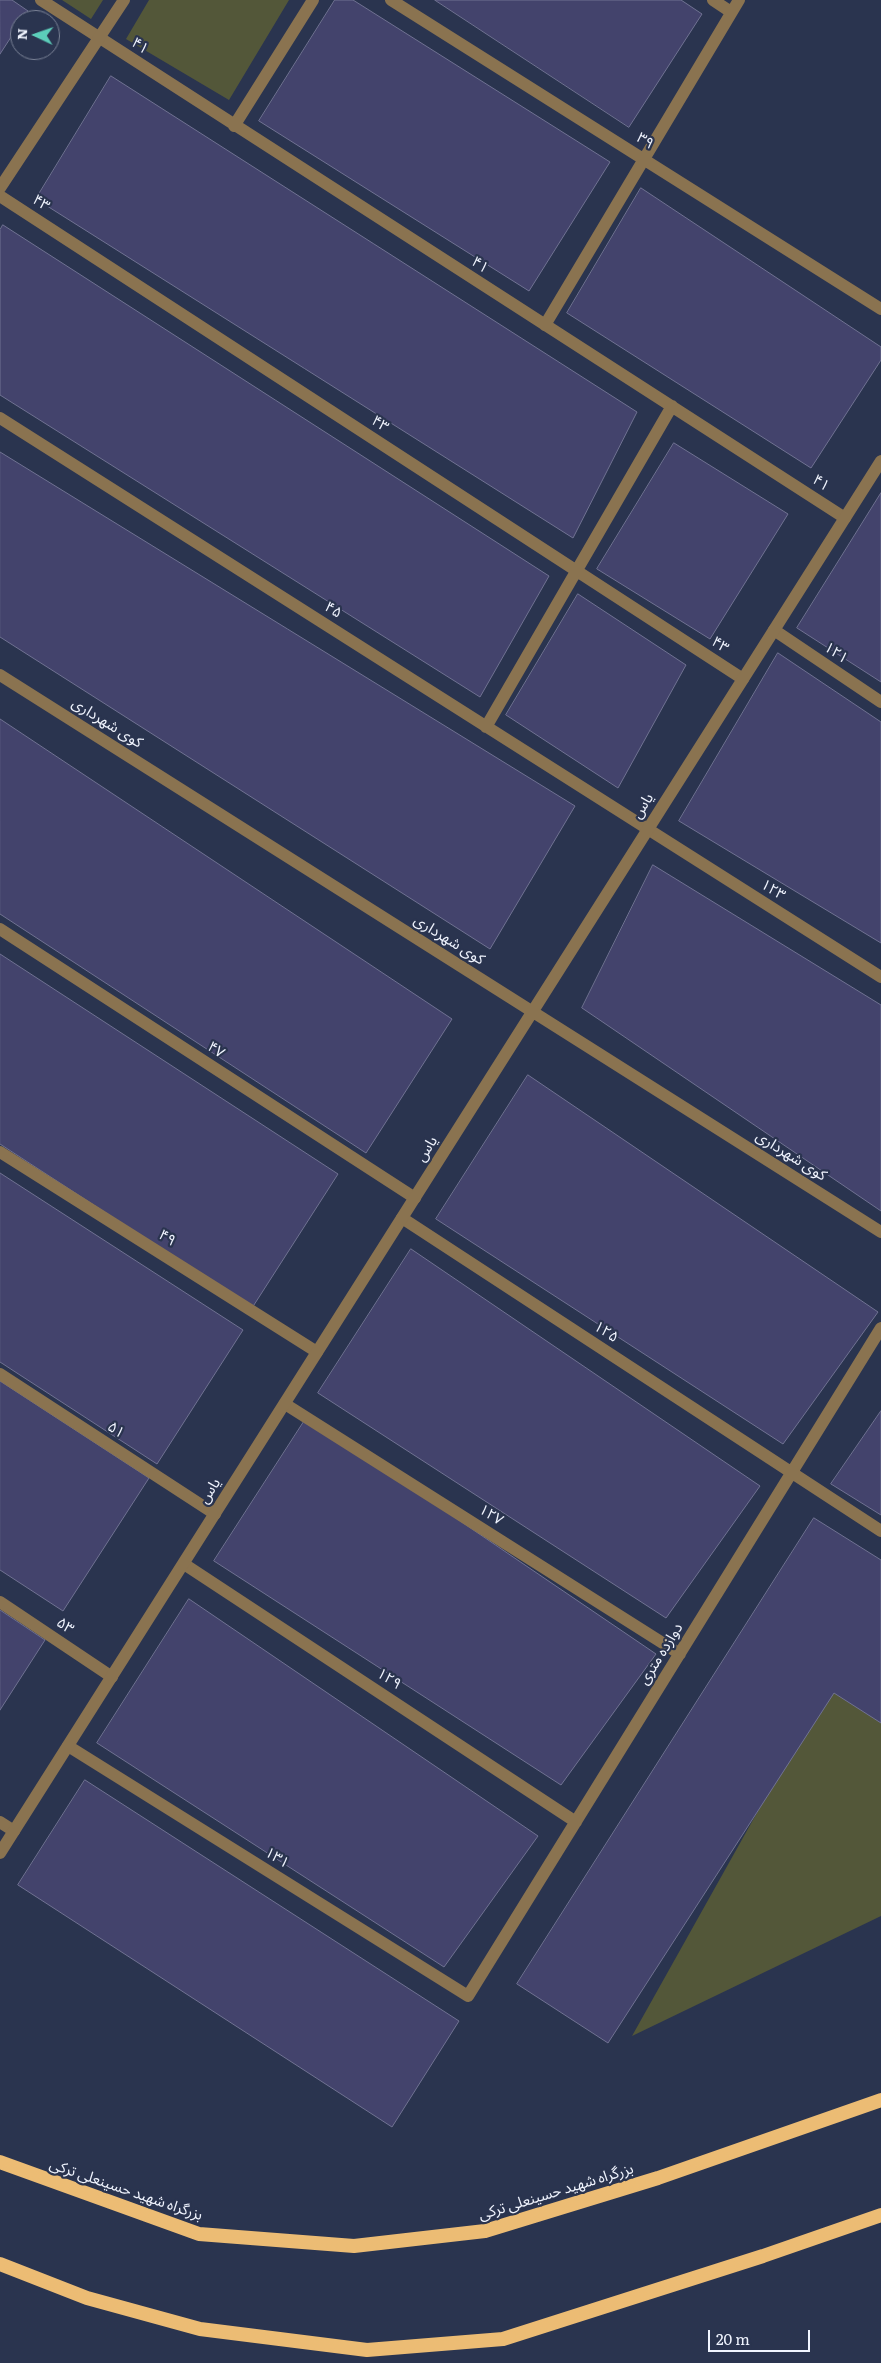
<!DOCTYPE html>
<html>
<head>
<meta charset="utf-8">
<style>
	body { margin:0 }
	#map { position:relative; width:881px; height:2363px; overflow:hidden; background:#2a344f; font-family:Literata,serif }
	canvas { display:block }
	.north { position:absolute; left:10px; top:10px; width:50px; height:50px; box-sizing:border-box; background:#2a344f; border:1px solid #798195; border-radius:50%; rotate:273deg; font-size:14px; font-weight:700; line-height:20px; text-align:center; color:#f0f4fe }
	.north::after { content:''; display:block; margin:auto; width:18px; height:22px; background:#5cceba; clip-path:polygon(50% 0,100% 100%,50% 72%,0 100%) }
	.scale { position:absolute; left:708px; top:2330px; width:102px; height:22px; box-sizing:border-box; border:2px solid #f0f4fe; border-top:0; padding-left:6px; font-size:15px; line-height:18px; white-space:nowrap; color:#f0f4fe; -webkit-text-stroke:4px #2a344f; paint-order:stroke }
</style>
</head>
<body>
<div id="map">
<canvas width="881" height="2363"></canvas>
<div class="north">N</div>
<div class="scale">20 m</div>
</div>
<script>
const ctx = document.querySelector('canvas').getContext('2d');
ctx.lineJoin = 'round';
function paint(path, color) { ctx.fillStyle = color; ctx.fill(path, 'evenodd'); }
function strokePath(path, color, width, dash) { ctx.strokeStyle = color; ctx.lineWidth = width; ctx.lineCap = dash ? 'butt' : 'round'; ctx.setLineDash(dash || []); ctx.stroke(path); }
function label(font, color, halo, rows, align = 'center') {
  ctx.font = font + ' Literata,"Noto Sans Arabic",serif'; ctx.lineWidth = 4.5; ctx.setLineDash([]); ctx.textBaseline = 'middle'; ctx.strokeStyle = halo; ctx.fillStyle = color; for (const [text, x, y, turn = 0] of rows) {
    ctx.save(); ctx.translate(x, y); ctx.rotate((+turn || 0) * Math.PI / 180); ctx.textAlign = isNaN(turn) ? turn : align; if (halo) ctx.strokeText(text, 0, 0); ctx.fillText(text, 0, 0); ctx.restore();
  }
}
paint(new Path2D(`
	M 62,0 L 103,0 L 91,19 Z
	M 149,0 L 289,0 L 229,100 L 126,39 Z
	M 833,1677 L 881,1717 L 881,1916 L 632,2036 Z`), '#535739');
const building = new Path2D(`
	M 0,0 L 12,0 L 28,11 L 0,54 Z
	M 335,0 L 353,0 L 610,162 L 529,291 L 259,121 Z
	M 435,0 L 681,0 L 702,14 L 629,127 Z
	M 111,76 L 637,412 L 573,538 L 36,199 Z
	M 641,188 L 881,347 L 881,360 L 811,468 L 567,313 Z
	M 3,225 L 549,576 L 480,697 L 0,395 L 0,230 Z
	M 674,443 L 788,514 L 710,639 L 597,569 Z
	M 0,452 L 575,806 L 490,949 L 0,637 Z
	M 881,493 L 881,682 L 797,628 Z
	M 578,594 L 686,665 L 618,788 L 506,715 Z
	M 778,653 L 881,722 L 881,943 L 679,821 Z
	M 0,719 L 452,1019 L 366,1153 L 0,914 Z
	M 653,865 L 881,1005 L 881,1211 L 582,1008 Z
	M 0,954 L 338,1174 L 252,1308 L 0,1144 Z
	M 528,1075 L 878,1312 L 783,1444 L 436,1219 Z
	M 0,1173 L 243,1330 L 157,1464 L 0,1362 Z
	M 411,1249 L 760,1486 L 666,1618 L 318,1393 Z
	M 0,1381 L 149,1478 L 63,1611 L 0,1570 Z
	M 881,1411 L 881,1515 L 831,1484 Z
	M 307,1417 L 656,1654 L 561,1785 L 214,1561 Z
	M 814,1518 L 881,1560 L 881,1723 L 834,1693 L 608,2043 L 517,1984 Z
	M 189,1599 L 538,1836 L 444,1967 L 97,1743 Z
	M 0,1610 L 45,1640 L 0,1710 Z
	M 85,1780 L 459,2021 L 392,2127 L 18,1885 Z`);
paint(building, '#43436c');
strokePath(building, '#707292', 1);
strokePath(new Path2D(`
	M 41,0 L 845,518
	M 391,0 L 881,309
	M 713,0 L 731,12
	M 234,126 L 313,0
	M 0,196 L 743,679
	M 545,325 L 739,0
	M 0,418 L 881,977
	M 774,630 L 881,702
	M 486,727 L 672,406
	M 0,929 L 415,1198
	M 0,1152 L 317,1352
	M 402,1218 L 881,1531
	M 0,1374 L 215,1514
	M 285,1404 L 680,1654
	M 184,1564 L 576,1822
	M 0,1602 L 112,1677
	M 68,1746 L 468,1996 L 881,1328
	M 0,1822 L 14,1831`), '#8a7350', 12);
strokePath(new Path2D(`
	M 0,188 L 124,0
	M 0,675 L 881,1232
	M 0,1853 L 881,461`), '#8a7350', 12);
strokePath(new Path2D(`
	M 0,2162 L 199,2234 L 354,2246 L 485,2231 L 658,2178 L 881,2100
	M 0,2264 L 87,2298 L 200,2329 L 367,2350 L 503,2339 L 763,2256 L 881,2215`), '#ecbc74', 14);
label('15px', '#f0f4fe', '#2a344f', [
	["۴۱",140,46,33],
	["۳۹",645,141,32],
	["۴۳",41,203,33],
	["۴۱",480,265,33],
	["۴۳",380,424,33],
	["۴۱",821,483,33],
	["۴۵",333,610,32],
	["۴۳",720,645,33],
	["۱۲۱",836,653,34],
	["کوی شهرداری",107,723,32],
	["یاس",643,806,-58],
	["۱۲۳",773,890,32],
	["کوی شهرداری",449,940,32],
	["۴۷",216,1050,33],
	["یاس",427,1149,-58],
	["کوی شهرداری",791,1156,32],
	["۴۹",167,1238,32],
	["۱۲۵",606,1332,33],
	["۵۱",116,1430,33],
	["یاس",210,1491,-58],
	["۱۲۷",491,1515,32],
	["۵۳",65,1626,34],
	["دوازده متری",661,1654,-58],
	["۱۲۹",389,1679,33],
	["۱۳۱",277,1858,32],
	["بزرگراه شهید حسینعلی ترکی",126,2190,19],
	["بزرگراه شهید حسینعلی ترکی",556,2192,-17]
]);
</script>
</body>
</html>
